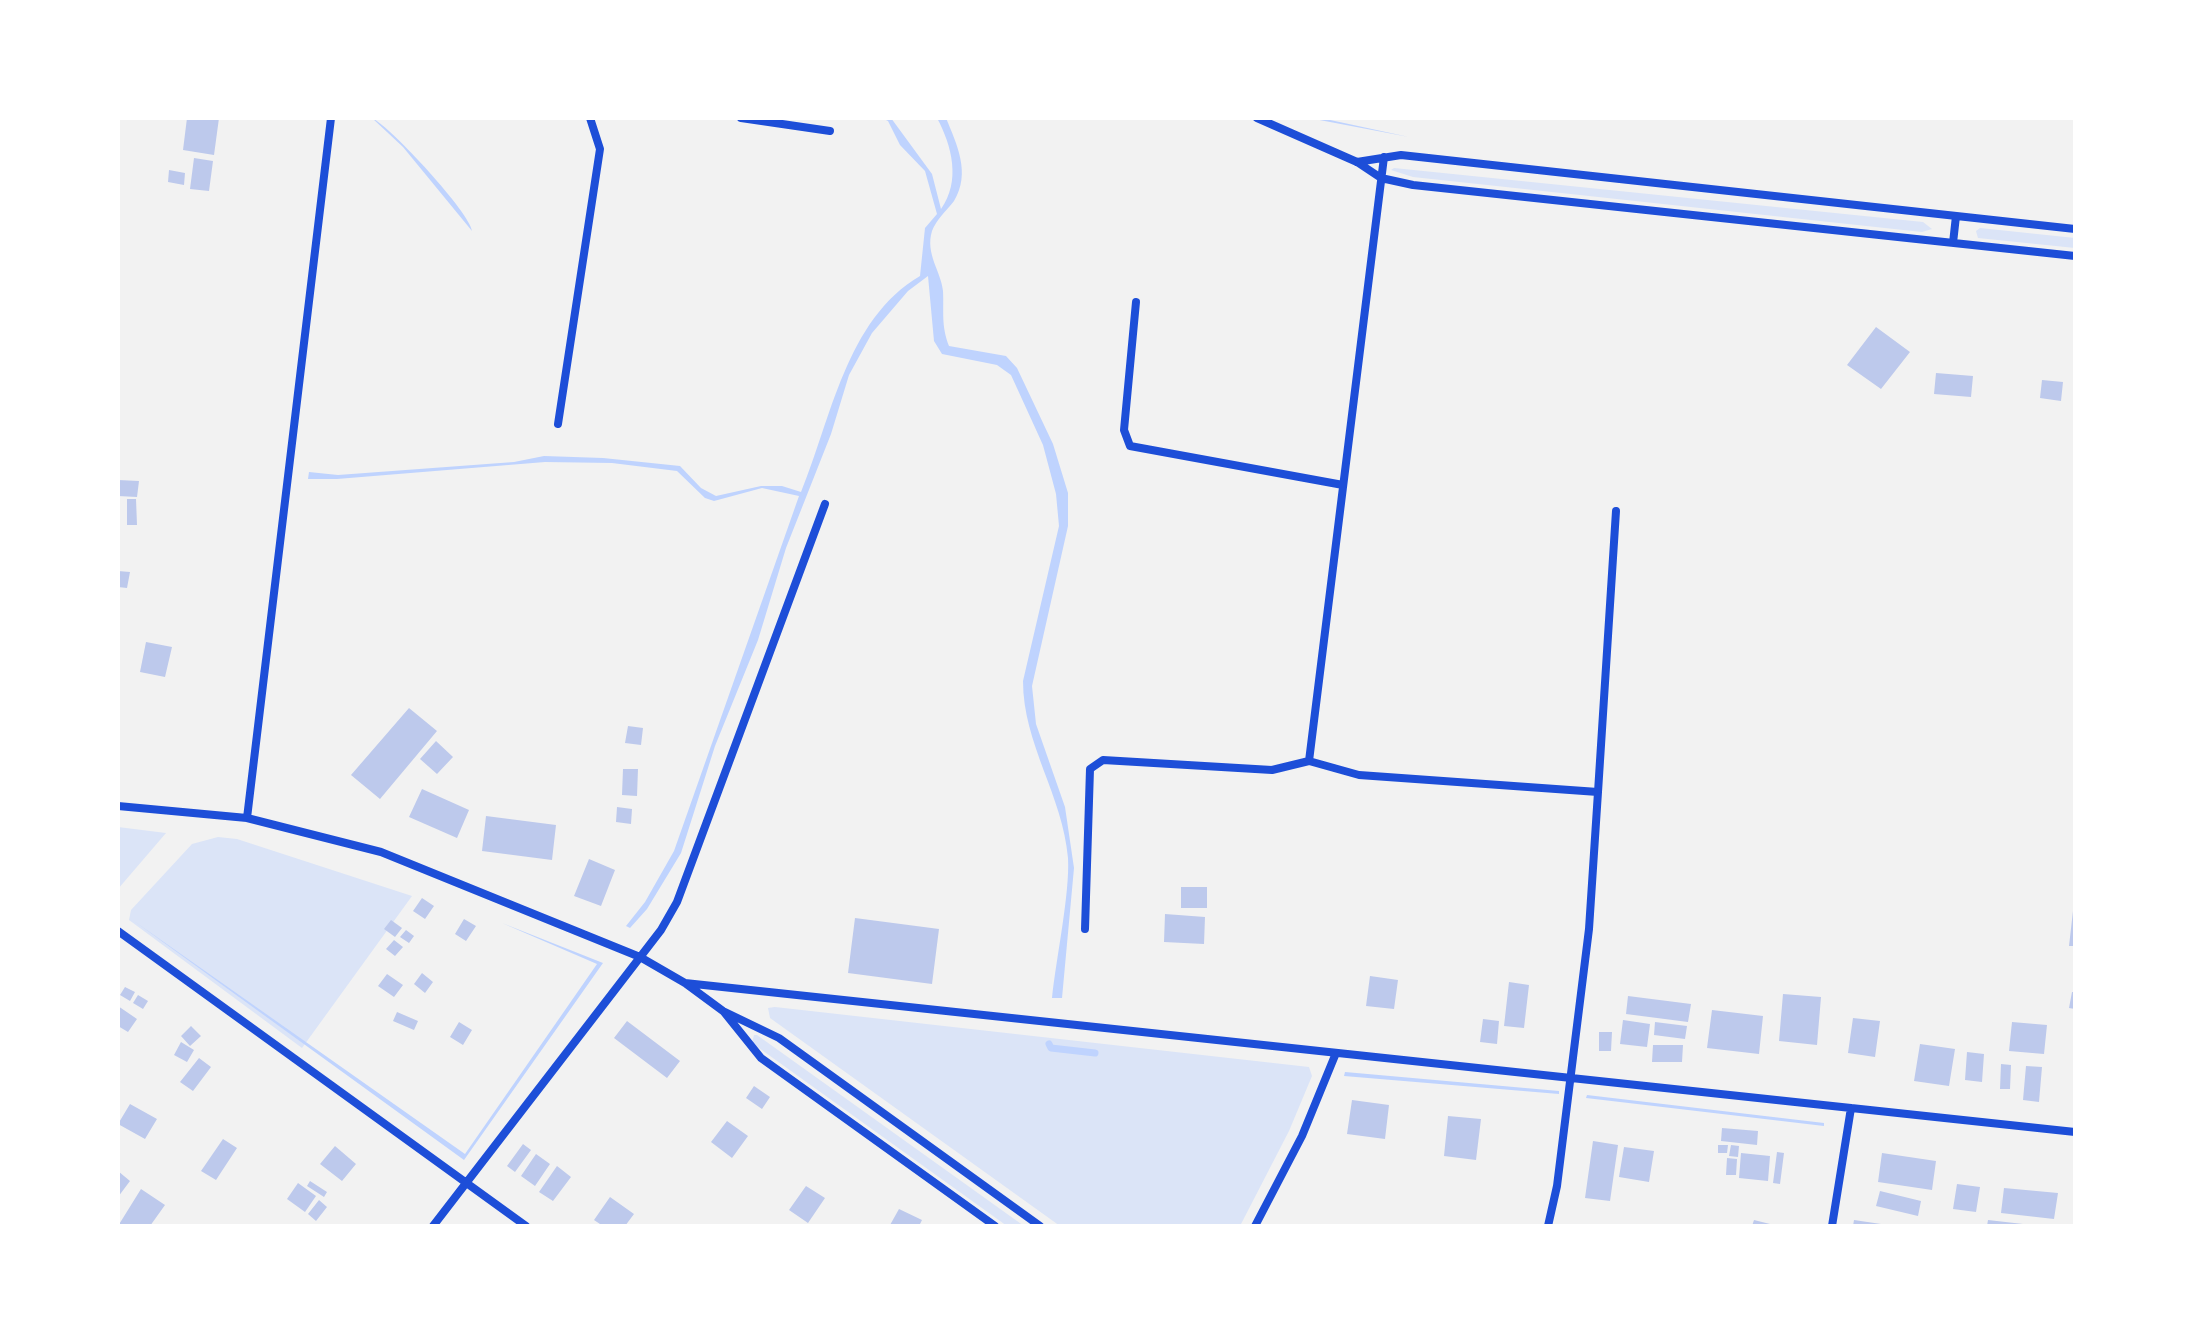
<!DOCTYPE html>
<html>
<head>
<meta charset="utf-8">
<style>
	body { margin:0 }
	#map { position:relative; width:2193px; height:1344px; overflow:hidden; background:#f2f2f2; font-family:Barlow,sans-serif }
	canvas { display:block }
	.frame { position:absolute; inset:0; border:120px solid #fff; pointer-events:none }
</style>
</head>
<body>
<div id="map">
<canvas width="2193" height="1344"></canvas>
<div class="frame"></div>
</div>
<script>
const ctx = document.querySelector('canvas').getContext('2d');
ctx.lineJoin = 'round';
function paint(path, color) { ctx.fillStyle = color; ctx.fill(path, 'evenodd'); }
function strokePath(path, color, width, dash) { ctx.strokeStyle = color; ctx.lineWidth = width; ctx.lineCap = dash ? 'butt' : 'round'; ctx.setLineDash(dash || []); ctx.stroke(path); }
paint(new Path2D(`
	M 1394,168 L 1923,222 L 1932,229 L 1922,232 L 1413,177 L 1391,170 Z
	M 1980,228 L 2075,238 L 2075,248 L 1978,238 L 1976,231 Z
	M 118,827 L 166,833 L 118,889 Z
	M 218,837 L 237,839 L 412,896 L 302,1048 L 129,920 L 131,910 L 192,844 Z
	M 775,1007 L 1309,1067 L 1312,1076 L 1289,1131 L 1240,1226 L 1060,1226 L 770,1018 L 768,1008 Z
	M 754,1035 L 757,1035 L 1024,1226 L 1007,1226 L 752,1043 Z`), '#dbe4f7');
paint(new Path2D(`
	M 372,118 C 391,127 471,214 472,231 L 403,147 Z
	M 882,118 L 891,118 L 932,174 L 941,209 C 961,181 952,146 937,118 L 946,118 C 957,145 971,173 954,201 C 947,210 936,220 932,231 C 925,254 941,271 943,291 C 944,312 941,325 949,346 L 1006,356 L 1017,368 L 1053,444 L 1068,493 L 1068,526 L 1032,686 L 1036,724 L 1065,807 L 1074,868 L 1062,998 L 1052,998 C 1056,959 1070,894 1068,858 C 1063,796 1023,744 1023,681 L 1059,526 L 1056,494 L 1043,445 L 1011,375 L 997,365 L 942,354 L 934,341 L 928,276 L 908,291 L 872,333 L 849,375 L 831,434 L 786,548 L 758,640 L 715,746 L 681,853 L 647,909 L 630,928 L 626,926 L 645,902 L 674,851 L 799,496 L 762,488 L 714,501 L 705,498 L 677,471 L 612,463 L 545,462 L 337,479 L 308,479 L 309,472 L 338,475 L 514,462 L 544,456 L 603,458 L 680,466 L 701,488 L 716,496 L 761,486 L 782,486 L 801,492 C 831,420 846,319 920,276 L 925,228 L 937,214 L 925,171 L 900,145 L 888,121 Z
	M 1309,118 L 1321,118 L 1409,137 Z
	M 134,921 L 465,1154 L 597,964 L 502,923 L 603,963 L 464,1160 Z
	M 1345,1072 L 1559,1091 L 1559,1094 L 1344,1076 Z
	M 1587,1095 L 1824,1123 L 1824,1126 L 1586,1098 Z`), '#bfd3fe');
strokePath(new Path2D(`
	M 1049,1044 L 1051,1048 L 1095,1053`), '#bfd3fe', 7);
paint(new Path2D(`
	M 187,118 L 219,118 L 214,155 L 183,150 Z
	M 194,158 L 213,161 L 209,191 L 190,189 Z
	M 169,170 L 185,173 L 184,185 L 168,182 Z
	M 1876,327 L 1910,352 L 1881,389 L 1847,365 Z
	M 1936,373 L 1973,376 L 1971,397 L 1934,394 Z
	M 2042,380 L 2063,382 L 2061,401 L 2040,398 Z
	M 118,480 L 139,481 L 137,497 L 118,496 Z
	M 127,499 L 136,499 L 137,525 L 127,525 Z
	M 118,571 L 130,572 L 127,588 L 118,587 Z
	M 146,642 L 172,647 L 165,677 L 140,672 Z
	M 409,708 L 437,731 L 380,799 L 351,775 Z
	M 628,726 L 643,728 L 641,745 L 625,743 Z
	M 436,741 L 453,757 L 437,774 L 420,759 Z
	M 623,769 L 638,769 L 637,796 L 622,795 Z
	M 422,789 L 469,810 L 457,838 L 409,817 Z
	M 617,807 L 632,809 L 631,824 L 616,822 Z
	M 486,816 L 556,825 L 552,860 L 482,851 Z
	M 589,859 L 615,870 L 601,906 L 574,896 Z
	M 1181,887 L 1207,887 L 1207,908 L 1181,908 Z
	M 422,898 L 434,906 L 425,919 L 413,911 Z
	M 2073,911 L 2075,911 L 2075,946 L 2069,946 Z
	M 1165,914 L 1205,917 L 1204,944 L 1164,942 Z
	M 855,918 L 939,929 L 932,984 L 848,973 Z
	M 464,919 L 476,926 L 466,941 L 455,934 Z
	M 391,920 L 402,928 L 395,937 L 384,929 Z
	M 406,930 L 414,936 L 409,943 L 400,937 Z
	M 394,940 L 403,947 L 395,956 L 386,949 Z
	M 422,973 L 433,982 L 425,993 L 414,984 Z
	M 387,974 L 403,985 L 394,997 L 378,986 Z
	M 1370,976 L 1398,980 L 1394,1009 L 1366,1006 Z
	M 1509,982 L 1529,985 L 1524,1028 L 1504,1026 Z
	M 125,987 L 135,992 L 130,1001 L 120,995 Z
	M 2072,992 L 2075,992 L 2075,1009 L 2069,1008 Z
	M 1783,994 L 1821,997 L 1817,1045 L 1779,1041 Z
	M 138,995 L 148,1001 L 143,1009 L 133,1003 Z
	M 1628,996 L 1691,1004 L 1688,1022 L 1626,1014 Z
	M 118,1006 L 137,1019 L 128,1032 L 118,1026 Z
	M 1712,1010 L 1763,1016 L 1759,1054 L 1707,1048 Z
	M 397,1012 L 418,1021 L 414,1030 L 393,1021 Z
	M 1853,1018 L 1880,1021 L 1875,1057 L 1848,1053 Z
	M 1483,1019 L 1499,1021 L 1497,1044 L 1480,1042 Z
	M 1623,1020 L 1650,1024 L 1647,1047 L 1620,1044 Z
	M 627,1021 L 680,1061 L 667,1078 L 614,1038 Z
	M 459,1022 L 472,1030 L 463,1045 L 450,1037 Z
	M 1655,1022 L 1687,1026 L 1685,1039 L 1654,1035 Z
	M 2012,1022 L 2047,1025 L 2044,1054 L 2009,1051 Z
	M 191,1026 L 201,1036 L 190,1046 L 181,1036 Z
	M 1599,1032 L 1612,1032 L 1611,1051 L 1599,1051 Z
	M 181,1042 L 194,1050 L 187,1062 L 174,1055 Z
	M 1920,1044 L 1955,1049 L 1949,1086 L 1914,1081 Z
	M 1653,1045 L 1683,1045 L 1682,1062 L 1652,1062 Z
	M 1967,1052 L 1984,1054 L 1982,1082 L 1965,1080 Z
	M 199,1058 L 211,1067 L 193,1091 L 180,1082 Z
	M 2001,1064 L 2011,1065 L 2010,1089 L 2000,1089 Z
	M 2026,1066 L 2042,1067 L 2039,1102 L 2023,1100 Z
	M 754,1086 L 770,1097 L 762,1109 L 746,1098 Z
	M 1352,1100 L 1389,1105 L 1385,1139 L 1347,1134 Z
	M 130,1104 L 157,1119 L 145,1139 L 118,1124 Z
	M 1448,1116 L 1481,1119 L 1476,1160 L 1444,1156 Z
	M 727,1121 L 748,1136 L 732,1158 L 711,1142 Z
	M 1722,1128 L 1758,1131 L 1757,1145 L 1721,1141 Z
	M 223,1139 L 237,1148 L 216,1180 L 201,1171 Z
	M 1593,1141 L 1618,1145 L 1610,1201 L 1585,1198 Z
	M 523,1144 L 531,1150 L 515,1172 L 507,1166 Z
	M 1718,1145 L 1728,1145 L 1727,1153 L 1718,1153 Z
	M 1731,1145 L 1739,1146 L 1738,1157 L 1729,1156 Z
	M 335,1146 L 356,1164 L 342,1181 L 320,1164 Z
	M 1624,1147 L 1654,1151 L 1649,1182 L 1619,1177 Z
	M 1777,1152 L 1784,1153 L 1780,1184 L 1773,1183 Z
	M 1741,1153 L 1770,1156 L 1768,1181 L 1739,1178 Z
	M 1882,1153 L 1936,1161 L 1932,1190 L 1878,1182 Z
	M 536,1154 L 550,1164 L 535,1186 L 521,1176 Z
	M 1727,1158 L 1737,1159 L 1736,1175 L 1726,1175 Z
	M 557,1166 L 571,1177 L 553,1201 L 539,1192 Z
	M 118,1171 L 130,1181 L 118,1197 Z
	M 310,1181 L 327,1192 L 324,1197 L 307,1186 Z
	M 298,1183 L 316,1196 L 305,1212 L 287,1199 Z
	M 1957,1184 L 1980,1187 L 1976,1212 L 1953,1209 Z
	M 806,1186 L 825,1198 L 808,1223 L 789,1210 Z
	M 2004,1188 L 2058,1193 L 2054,1219 L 2001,1213 Z
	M 141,1189 L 165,1205 L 150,1226 L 118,1226 Z
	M 1880,1191 L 1921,1201 L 1918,1216 L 1876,1206 Z
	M 610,1197 L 634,1214 L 625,1226 L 603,1226 L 594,1220 Z
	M 319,1200 L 327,1207 L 316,1221 L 308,1214 Z
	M 899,1209 L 922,1220 L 919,1226 L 890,1225 Z
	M 1754,1220 L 1774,1225 L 1774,1226 L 1752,1226 Z
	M 1854,1220 L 1881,1224 L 1881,1226 L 1853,1226 Z
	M 1988,1220 L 2023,1224 L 2023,1226 L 1987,1226 Z`), '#bdc9ec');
strokePath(new Path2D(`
	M 741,118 L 830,131
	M 1257,118 L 1357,162 L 1381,178 L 1413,185 L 2075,256
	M 1384,157 L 1309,761 L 1359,775 L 1598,792 L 1589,929 L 1557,1186 L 1548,1226
	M 1357,162 L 1401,155 L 2075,229
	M 1953,243 L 1956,216
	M 1136,302 L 1124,430 L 1130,446 L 1343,485
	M 558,424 L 600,149 L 590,118
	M 1598,792 L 1616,511
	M 118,806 L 247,818 L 381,852 L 640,957 L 685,983 L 723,1011 L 779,1038 L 1040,1226
	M 247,818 L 331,118
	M 1085,929 L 1090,769 L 1103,760 L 1272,770 L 1309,761
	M 118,931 L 526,1226
	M 685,983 L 2075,1132
	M 724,1012 L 761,1058 L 995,1226
	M 433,1226 L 661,930 L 677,902 L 825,504
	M 1255,1226 L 1302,1136 L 1336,1053
	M 1832,1226 L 1851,1108`), '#1d4ed8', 8);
</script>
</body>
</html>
